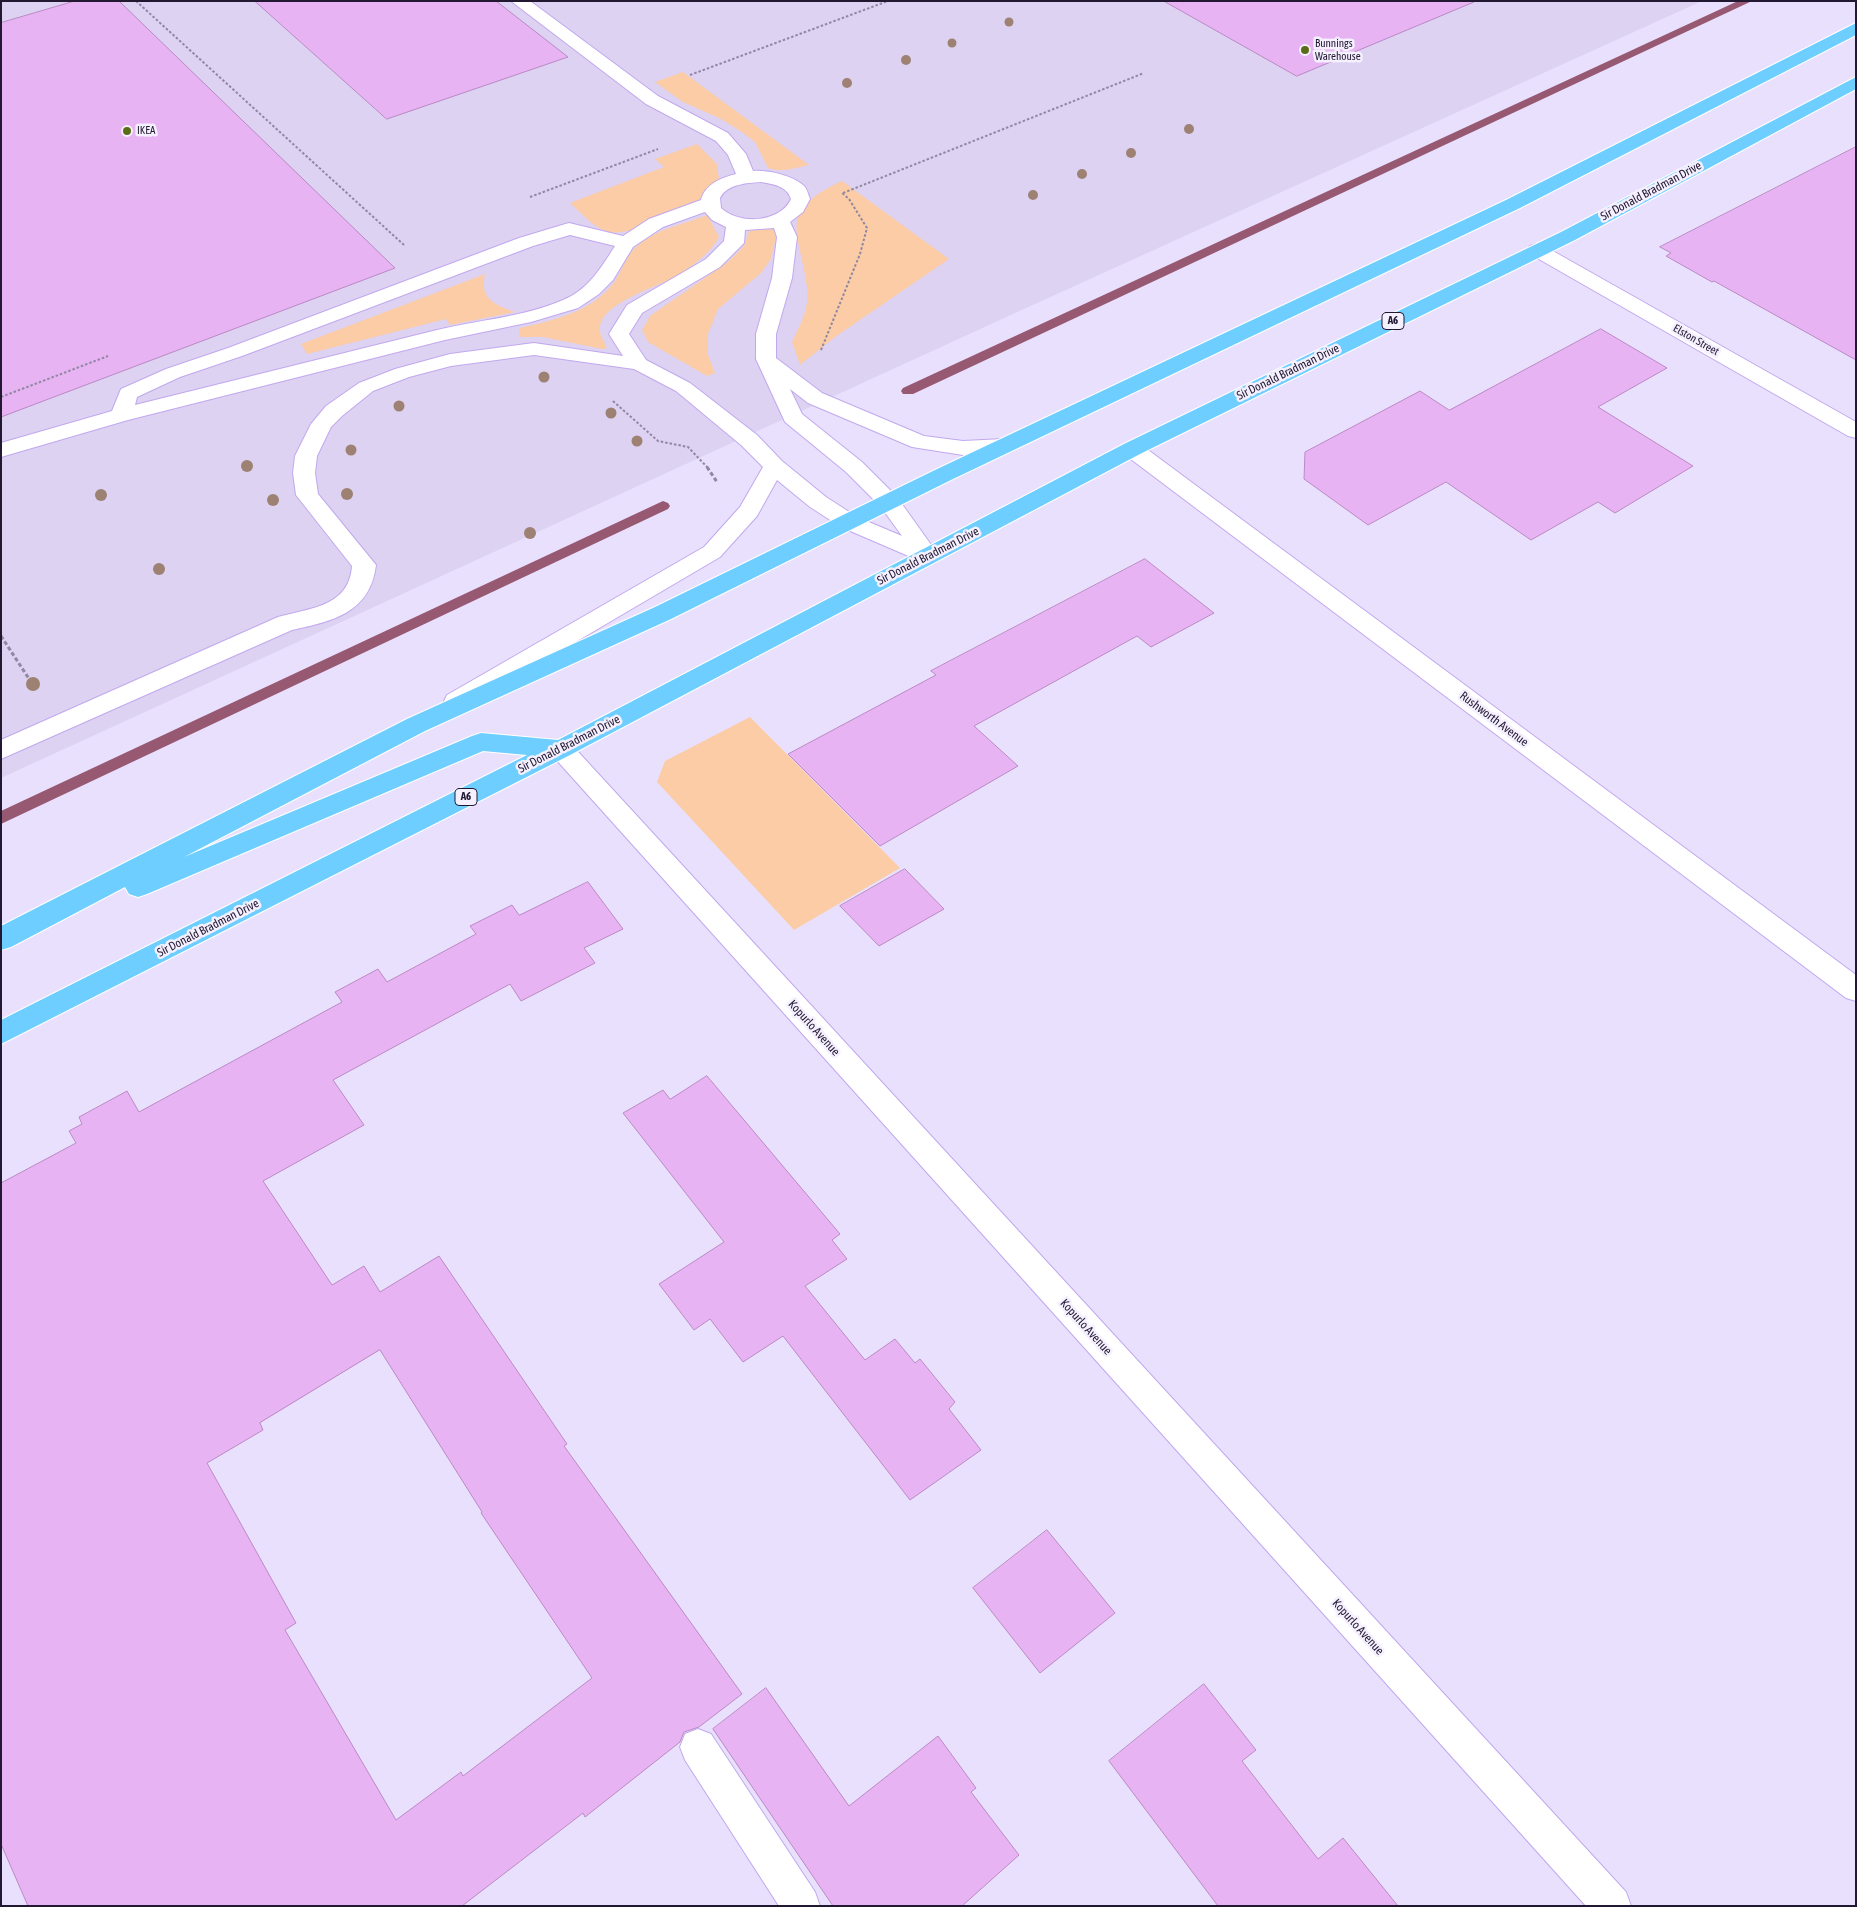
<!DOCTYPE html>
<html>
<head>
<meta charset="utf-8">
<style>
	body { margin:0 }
	#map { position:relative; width:1857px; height:1907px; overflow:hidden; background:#e9e0fd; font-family:"Asap Condensed",sans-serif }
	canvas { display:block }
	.frame { position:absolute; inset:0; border:2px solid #221832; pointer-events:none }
</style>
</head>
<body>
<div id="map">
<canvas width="1857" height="1907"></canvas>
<div class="frame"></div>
</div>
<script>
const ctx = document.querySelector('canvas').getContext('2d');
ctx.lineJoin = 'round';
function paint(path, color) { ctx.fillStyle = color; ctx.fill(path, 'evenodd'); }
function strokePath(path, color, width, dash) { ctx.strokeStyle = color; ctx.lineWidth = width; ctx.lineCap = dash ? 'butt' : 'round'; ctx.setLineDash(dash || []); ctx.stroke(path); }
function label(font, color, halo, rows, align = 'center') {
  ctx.font = font + ' "Asap Condensed",sans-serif'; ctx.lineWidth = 5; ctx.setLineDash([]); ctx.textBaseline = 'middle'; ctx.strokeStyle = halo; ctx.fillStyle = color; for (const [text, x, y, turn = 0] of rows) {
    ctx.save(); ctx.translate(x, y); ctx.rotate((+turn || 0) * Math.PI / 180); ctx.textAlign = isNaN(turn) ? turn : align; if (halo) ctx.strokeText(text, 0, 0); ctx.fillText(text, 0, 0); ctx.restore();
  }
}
paint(new Path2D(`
	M 1,1 L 1702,1 L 1013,314 L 1,778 Z`), '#ddd2f2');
paint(new Path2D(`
	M 683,72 L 809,165 C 795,168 782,173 768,168 L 755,142 L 742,132 L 721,119 L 683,102 L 655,82 Z
	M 697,144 L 717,164 L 719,179 C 710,189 702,199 691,206 C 676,215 626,236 610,232 C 594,229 582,213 570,203 L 664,167 L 655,159 Z
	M 842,181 L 949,259 L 835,337 L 800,365 L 792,342 C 800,325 810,308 807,287 C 800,231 775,212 842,181 Z
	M 707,215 L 719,237 C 709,255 690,268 673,278 C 653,288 609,302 601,322 C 597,332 603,339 607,348 L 602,349 L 543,337 L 520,337 L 519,328 C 552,321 590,312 612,285 C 621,274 624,259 634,249 C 654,229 682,225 707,215 Z
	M 768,227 L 774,228 L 777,233 L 771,259 L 761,273 L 718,309 L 708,334 L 708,355 L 715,373 L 707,376 L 648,342 L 642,330 L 650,316 L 729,261 L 744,246 L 749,231 Z
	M 485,274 C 479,299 495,305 515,312 L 450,325 L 446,319 L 307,354 L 301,344 Z
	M 750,717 L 900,868 L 794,930 L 657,782 L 665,761 Z`), '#fbcca5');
paint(new Path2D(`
	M 1738,1 L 1752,1 L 913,394 L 903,394 L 901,391 L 903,388 Z
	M 663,501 L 668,503 L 670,506 L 668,509 L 1,824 L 1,811 Z`), '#975872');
const building = new Path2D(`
	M 75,1 L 119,1 L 395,268 L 1,417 L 1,23 Z
	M 255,1 L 496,1 L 568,57 L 387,119 Z
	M 1164,1 L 1474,1 L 1474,2 L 1297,76 Z
	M 1856,147 L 1856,360 L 1714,281 L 1712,282 L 1666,256 L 1671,253 L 1660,247 Z
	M 1601,329 L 1667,368 L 1598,407 L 1693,466 L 1615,513 L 1598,502 L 1531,540 L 1446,482 L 1368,525 L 1304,479 L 1305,452 L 1420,391 L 1449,410 Z
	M 1145,559 L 1214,613 L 1151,647 L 1137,636 L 974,726 L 1018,766 L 880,846 L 788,754 L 936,675 L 931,671 Z
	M 905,869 L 944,909 L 879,946 L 840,906 Z
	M 588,882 L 623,929 L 584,948 L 595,963 L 521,1001 L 510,984 L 333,1080 L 364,1125 L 263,1181 L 332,1285 L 364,1266 L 380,1292 L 439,1256 L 567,1444 L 564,1446 L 742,1694 L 699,1727 L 684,1732 L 680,1742 L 585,1817 L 583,1813 L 462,1906 L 28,1906 L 1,1844 L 1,1183 L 76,1143 L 69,1131 L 82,1124 L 79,1117 L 127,1091 L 139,1112 L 342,1002 L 335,992 L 378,969 L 387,982 L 476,934 L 470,926 L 512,905 L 519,915 ZM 380,1350 L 482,1512 L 481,1513 L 592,1678 L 463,1776 L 461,1772 L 396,1820 L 285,1630 L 296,1623 L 207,1463 L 263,1430 L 260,1423 Z
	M 707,1076 L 840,1234 L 832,1240 L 847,1259 L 805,1286 L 865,1360 L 895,1339 L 915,1363 L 920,1359 L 955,1402 L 949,1409 L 981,1450 L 910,1500 L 783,1336 L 743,1362 L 710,1319 L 694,1330 L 659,1284 L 724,1242 L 623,1113 L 663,1090 L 670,1099 Z
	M 1047,1530 L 1115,1613 L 1040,1673 L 973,1588 Z
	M 1204,1684 L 1256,1750 L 1242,1761 L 1318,1859 L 1343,1838 L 1398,1906 L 1218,1906 L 1109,1761 Z
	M 766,1688 L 849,1806 L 938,1736 L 976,1788 L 971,1792 L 1019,1855 L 962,1906 L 833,1906 L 713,1729 Z`);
paint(building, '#e7b3f2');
strokePath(building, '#bb89c5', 1);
const minor = new Path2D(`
	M 511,1 L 530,1 L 658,96 L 728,133 L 746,154 L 753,171 C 768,170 791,175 803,185 C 807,188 808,194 810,199 L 803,212 L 790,222 L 797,237 L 792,278 L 776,334 L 776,358 L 822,393 L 924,436 L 963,441 L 1004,439 L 1012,441 L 1015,446 L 1012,451 L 963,455 L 912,447 L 808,403 L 790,389 L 802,414 L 862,462 L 897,497 L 939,556 L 936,561 L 928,564 L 920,561 L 841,527 L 810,507 L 777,480 L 757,516 L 720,557 L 465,707 L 456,710 L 447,707 L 444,701 L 447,695 L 704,547 L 740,507 L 763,467 L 741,445 L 676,391 L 634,369 L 534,355 L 451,366 L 409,377 L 373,391 L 342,416 L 331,427 L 317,456 L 315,473 L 318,494 L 376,565 C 370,613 333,621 292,630 L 1,759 L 1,740 L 278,617 C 310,608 349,607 352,566 L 296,495 L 293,473 L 295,456 L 311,424 L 326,406 L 359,383 L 395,369 L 450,354 L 534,343 L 623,356 L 609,334 L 627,305 L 706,259 L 724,241 L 726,227 L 712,220 L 705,212 L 663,227 L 633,247 L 613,280 L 599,294 L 578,308 L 531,322 L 445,340 L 128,420 L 1,457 L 1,443 L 112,411 L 121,389 L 166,369 L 228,348 L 519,238 L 562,225 L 569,223 L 623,236 L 649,219 L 701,200 C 705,184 721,178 736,174 L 728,155 L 716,141 L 646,104 ZM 761,182 C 773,184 787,186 791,199 C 780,223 739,225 721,208 L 720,198 C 727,184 747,183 761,182 ZM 774,228 L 777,237 L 772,278 L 756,334 L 756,359 L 785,422 L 846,472 L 881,507 L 902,536 L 857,517 L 826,497 L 782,461 L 757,435 L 690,383 L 646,360 L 629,334 L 642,313 L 720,267 L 744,243 L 745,230 ZM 570,235 L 615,246 C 601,268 588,290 563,300 C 524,317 478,320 437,330 C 336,355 236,380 135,405 L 137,397 L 180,377 L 242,356 L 533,246 Z
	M 1537,244 L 1544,246 L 1856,422 L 1856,438 L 1848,436 L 1530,254 L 1527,250 L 1530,246 Z
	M 1132,442 L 1140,444 L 1856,975 L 1856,1001 L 1846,998 L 1124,454 L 1121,449 L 1124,444 Z
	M 561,740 L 570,743 L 1626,1892 L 1631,1906 L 1586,1906 L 552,755 L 548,749 L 552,743 Z
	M 698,1729 L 711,1734 L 815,1892 L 820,1906 L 779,1906 L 685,1760 L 680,1747 L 685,1734 Z`);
const major = new Path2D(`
	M 1856,23 L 1856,35 L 1520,208 L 951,480 L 671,619 L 425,731 L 184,857 L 472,736 L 481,733 L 558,740 L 1124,444 L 1561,232 L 1856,77 L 1856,89 L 1575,240 L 1140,454 L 570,755 L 1,1044 L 1,1020 L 527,755 L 483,751 L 147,894 L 138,897 L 129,894 L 125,887 L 11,947 L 1,950 L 1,926 L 407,719 L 655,607 L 935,470 L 1506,200 Z`);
strokePath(minor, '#c1a8ee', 2);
strokePath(major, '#fff', 2);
strokePath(new Path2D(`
	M 136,1 L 404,245
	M 690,75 L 888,1
	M 843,193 L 1144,73
	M 530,197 L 658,149
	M 821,350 L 860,254 L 867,228 L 849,199 L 841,192
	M 1,397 L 108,356
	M 613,401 L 658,441 L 688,447 L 708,468`), '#9087a2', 2, [2.5, 2]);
strokePath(new Path2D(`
	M 707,467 L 717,482
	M 1,636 L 35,688`), '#9087a2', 3, [4, 2.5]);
paint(minor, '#fff');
paint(major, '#6eceff');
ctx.fillStyle = '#9d8173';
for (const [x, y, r] of [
	[1009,22,4.5],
	[952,43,4.5],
	[906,60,5],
	[847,83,5],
	[1189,129,5],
	[1131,153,5],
	[1082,174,5],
	[1033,195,5],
	[544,377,5.5],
	[399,406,5.5],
	[611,413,5.5],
	[637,441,5.5],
	[351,450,5.5],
	[247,466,6],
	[347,494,6],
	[101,495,6],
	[273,500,6],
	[530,533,6],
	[159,569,6],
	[33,684,7]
]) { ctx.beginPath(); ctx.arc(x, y, r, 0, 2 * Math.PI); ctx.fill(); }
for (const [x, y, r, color] of [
	[1305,50,5,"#5b6c18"],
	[127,131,5,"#5b6c18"]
]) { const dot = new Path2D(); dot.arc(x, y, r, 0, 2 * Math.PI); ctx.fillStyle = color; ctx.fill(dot); strokePath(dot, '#f4f0fe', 2); }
label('11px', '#221832', '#f4f0fe', [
	["Bunnings",1315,44],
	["Warehouse",1315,57],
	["IKEA",137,131]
], 'left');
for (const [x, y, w] of [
	[1393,321,22],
	[466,797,22]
]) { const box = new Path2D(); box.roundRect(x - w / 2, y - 8.5, w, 17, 4); ctx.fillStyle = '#f4f0fe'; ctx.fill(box); strokePath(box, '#221832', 1); }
label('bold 11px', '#221832', null, [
	["A6",1393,321],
	["A6",466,797]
]);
label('11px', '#221832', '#f4f0fe', [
	["Elston Street",1696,340,30]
]);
label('12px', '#221832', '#f4f0fe', [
	["Sir Donald Bradman Drive",1651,191,-28],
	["Sir Donald Bradman Drive",1288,372,-26],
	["Sir Donald Bradman Drive",928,556,-27],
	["Rushworth Avenue",1494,719,37],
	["Sir Donald Bradman Drive",569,744,-27],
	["Sir Donald Bradman Drive",208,928,-27],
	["Kopurlo Avenue",814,1028,48],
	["Kopurlo Avenue",1086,1327,48],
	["Kopurlo Avenue",1358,1627,48]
]);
</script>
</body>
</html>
